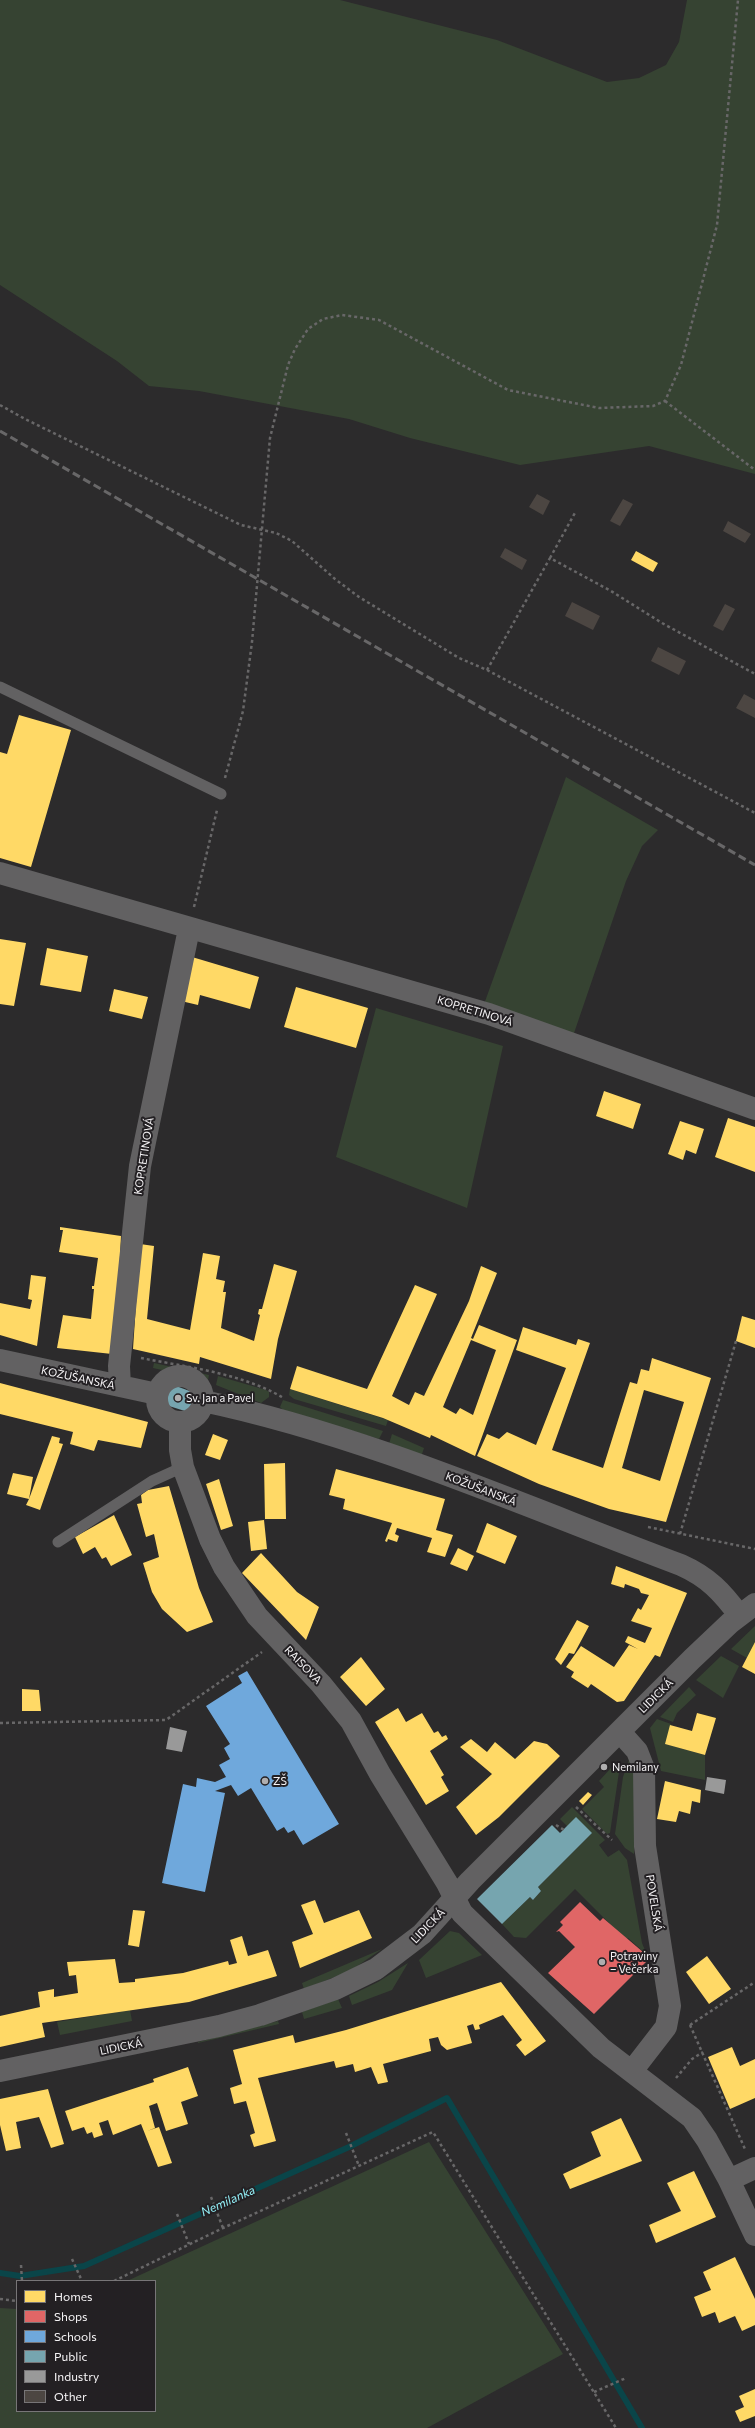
<!DOCTYPE html>
<html>
<head>
<meta charset="utf-8">
<style>
	body { margin:0 }
	#map { position:relative; width:755px; height:2428px; overflow:hidden; background:#2c2b2c; font-family:Commissioner,sans-serif }
	canvas { display:block }
	.legend { position:absolute; left:16px; top:2280px; width:140px; height:132px; box-sizing:border-box; background:#232023; border:1px solid #777577; margin:0; padding:5px 7px; list-style:none; font-size:12px; color:#f6f4f6 }
	.legend li { display:flex; align-items:center; gap:8px; height:20px }
	.legend b { width:20px; border:1px solid #777577 }
</style>
</head>
<body>
<div id="map">
<canvas width="755" height="2428"></canvas>
<ul class="legend">
<li><b style="height:11px;background:#ffd966"></b>Homes</li>
<li><b style="height:11px;background:#e06666"></b>Shops</li>
<li><b style="height:11px;background:#6fa8dc"></b>Schools</li>
<li><b style="height:11px;background:#76a5af"></b>Public</li>
<li><b style="height:11px;background:#999"></b>Industry</li>
<li><b style="height:11px;background:#4c4642"></b>Other</li>
</ul>
</div>
<script>
const ctx = document.querySelector('canvas').getContext('2d');
ctx.lineJoin = 'round';
function paint(path, color) { ctx.fillStyle = color; ctx.fill(path, 'evenodd'); }
function strokePath(path, color, width, dash) { ctx.strokeStyle = color; ctx.lineWidth = width; ctx.lineCap = dash ? 'butt' : 'round'; ctx.setLineDash(dash || []); ctx.stroke(path); }
function label(font, color, halo, rows, align = 'center') {
  ctx.font = font + ' Commissioner,sans-serif'; ctx.lineWidth = 4; ctx.setLineDash([]); ctx.textBaseline = 'middle'; ctx.strokeStyle = halo; ctx.fillStyle = color; for (const [text, x, y, turn = 0] of rows) {
    ctx.save(); ctx.translate(x, y); ctx.rotate((+turn || 0) * Math.PI / 180); ctx.textAlign = isNaN(turn) ? turn : align; if (halo) ctx.strokeText(text, 0, 0); ctx.fillText(text, 0, 0); ctx.restore();
  }
}
paint(new Path2D(`
	M 0,0 L 340,0 L 497,40 L 607,82 L 639,78 L 666,65 L 679,42 L 687,0 L 755,0 L 755,474 L 649,446 L 520,465 L 410,438 L 349,419 L 199,391 L 149,386 L 117,361 L 0,285 Z
	M 566,777 L 658,830 L 642,846 L 626,881 L 573,1036 L 483,1007 Z
	M 376,1008 L 503,1046 L 467,1208 L 336,1157 Z
	M 154,1363 L 209,1375 L 208,1380 L 153,1368 Z
	M 218,1376 L 266,1390 L 269,1392 L 269,1397 L 261,1403 L 216,1385 Z
	M 290,1389 L 388,1420 L 386,1426 L 294,1399 L 289,1395 Z
	M 283,1400 L 383,1431 L 379,1439 L 283,1410 L 280,1407 Z
	M 392,1434 L 424,1448 L 421,1457 L 389,1444 Z
	M 755,1626 L 755,1642 L 747,1658 L 731,1649 Z
	M 721,1656 L 739,1666 L 723,1698 L 696,1680 Z
	M 689,1687 L 696,1695 L 677,1713 L 673,1722 L 660,1717 Z
	M 657,1719 L 671,1724 L 666,1744 L 705,1755 L 705,1780 L 661,1771 L 650,1728 Z
	M 629,1760 L 637,1771 L 634,1854 L 625,1848 L 615,1834 L 623,1777 Z
	M 615,1767 L 619,1772 L 610,1833 L 607,1834 L 582,1809 L 604,1787 L 599,1781 L 611,1768 Z
	M 572,1807 L 605,1840 L 599,1845 L 608,1857 L 619,1850 L 627,1860 L 642,1943 L 647,1955 L 628,1938 L 626,1940 L 575,1889 L 526,1938 L 514,1937 L 502,1924 L 530,1897 L 533,1900 L 541,1891 L 538,1887 L 592,1833 L 567,1826 L 560,1819 Z
	M 450,1931 L 459,1933 L 482,1955 L 426,1978 L 419,1960 Z
	M 382,1949 L 350,1971 L 304,1989 L 302,1983 Z
	M 408,1963 L 392,1990 L 352,2005 L 349,1996 L 378,1982 Z
	M 338,1999 L 342,2008 L 304,2019 L 302,2012 Z
	M 130,2010 L 132,2021 L 60,2035 L 57,2022 Z
	M 278,2021 L 279,2024 L 198,2043 L 198,2042 Z
	M 429,2142 L 563,2354 L 427,2428 L 0,2428 L 0,2308 L 17,2309 L 17,2411 L 155,2411 L 155,2281 L 127,2281 Z`), '#364332');
paint(new Path2D(`
	M 636,551 L 658,563 L 653,572 L 631,560 Z
	M 19,715 L 71,730 L 31,867 L 0,858 L 0,752 L 7,754 Z
	M 0,939 L 26,943 L 14,1006 L 0,1004 Z
	M 47,948 L 88,956 L 81,992 L 40,985 Z
	M 192,957 L 259,977 L 250,1009 L 200,995 L 198,1005 L 181,1001 Z
	M 296,987 L 368,1008 L 356,1048 L 284,1027 Z
	M 114,989 L 148,997 L 142,1019 L 109,1011 Z
	M 604,1091 L 641,1104 L 633,1129 L 596,1116 Z
	M 728,1118 L 755,1127 L 755,1172 L 715,1157 Z
	M 680,1121 L 704,1129 L 696,1154 L 686,1150 L 683,1160 L 668,1154 Z
	M 60,1227 L 121,1236 L 117,1315 L 112,1354 L 57,1348 L 63,1315 L 91,1319 L 94,1289 L 92,1289 L 92,1286 L 94,1286 L 98,1258 L 59,1252 L 63,1230 L 60,1230 Z
	M 140,1244 L 154,1246 L 147,1319 L 190,1330 L 203,1253 L 220,1256 L 216,1279 L 225,1281 L 223,1292 L 226,1292 L 221,1328 L 254,1341 L 260,1315 L 258,1314 L 259,1309 L 262,1309 L 274,1264 L 297,1271 L 278,1339 L 271,1379 L 200,1357 L 199,1364 L 133,1349 Z
	M 481,1266 L 497,1273 L 471,1338 L 473,1339 L 479,1325 L 517,1340 L 475,1456 L 431,1435 L 430,1438 L 383,1418 L 290,1389 L 297,1366 L 367,1389 L 415,1285 L 437,1294 L 392,1396 L 409,1405 L 415,1392 L 424,1396 L 469,1301 ZM 471,1340 L 496,1350 L 473,1415 L 460,1408 L 456,1414 L 443,1407 Z
	M 31,1275 L 46,1277 L 37,1346 L 0,1335 L 0,1303 L 30,1309 L 32,1300 L 28,1299 Z
	M 742,1316 L 755,1320 L 755,1348 L 736,1341 Z
	M 523,1327 L 576,1345 L 578,1339 L 590,1343 L 552,1450 L 603,1468 L 630,1382 L 637,1384 L 641,1369 L 649,1371 L 652,1358 L 711,1378 L 666,1522 L 609,1509 L 539,1484 L 477,1456 L 487,1434 L 499,1439 L 507,1432 L 536,1445 L 566,1368 L 516,1350 ZM 644,1390 L 684,1402 L 660,1481 L 622,1468 Z
	M 0,1383 L 148,1422 L 141,1448 L 98,1440 L 94,1451 L 70,1444 L 73,1432 L 0,1414 Z
	M 213,1434 L 228,1440 L 220,1460 L 205,1455 Z
	M 52,1436 L 60,1438 L 59,1443 L 63,1444 L 40,1510 L 26,1505 L 29,1499 L 7,1494 L 13,1473 L 33,1477 L 29,1499 Z
	M 285,1463 L 286,1519 L 265,1519 L 264,1464 Z
	M 336,1469 L 445,1499 L 436,1530 L 453,1535 L 445,1557 L 427,1552 L 432,1538 L 397,1528 L 395,1534 L 399,1536 L 397,1542 L 388,1539 L 387,1542 L 385,1541 L 392,1523 L 343,1509 L 345,1499 L 329,1495 Z
	M 219,1479 L 233,1526 L 221,1530 L 206,1484 Z
	M 169,1486 L 199,1588 L 213,1622 L 187,1632 L 162,1609 L 152,1592 L 143,1563 L 159,1557 L 154,1534 L 146,1537 L 137,1504 L 142,1503 L 141,1495 L 148,1490 Z
	M 114,1515 L 132,1555 L 111,1566 L 106,1557 L 102,1559 L 95,1547 L 83,1554 L 75,1537 Z
	M 264,1520 L 267,1549 L 251,1551 L 248,1522 Z
	M 487,1523 L 517,1536 L 505,1564 L 476,1552 Z
	M 458,1548 L 474,1556 L 467,1571 L 450,1564 Z
	M 261,1553 L 297,1592 L 319,1607 L 306,1640 L 242,1573 Z
	M 616,1566 L 687,1593 L 660,1657 L 655,1655 L 624,1701 L 617,1702 L 591,1684 L 588,1688 L 571,1677 L 574,1672 L 566,1667 L 581,1646 L 614,1667 L 629,1645 L 638,1649 L 625,1642 L 628,1636 L 645,1643 L 652,1628 L 631,1621 L 638,1608 L 641,1610 L 649,1595 L 641,1593 L 639,1589 L 625,1584 L 624,1588 L 611,1584 Z
	M 577,1620 L 589,1626 L 574,1654 L 569,1653 L 561,1665 L 555,1659 Z
	M 755,1642 L 755,1674 L 742,1667 Z
	M 361,1657 L 385,1689 L 366,1706 L 340,1677 Z
	M 22,1689 L 39,1690 L 41,1711 L 22,1711 Z
	M 398,1708 L 406,1722 L 422,1713 L 434,1733 L 438,1731 L 442,1737 L 446,1735 L 448,1739 L 430,1751 L 444,1775 L 441,1777 L 449,1791 L 426,1805 L 375,1722 Z
	M 697,1713 L 716,1718 L 705,1755 L 665,1744 L 670,1725 L 692,1731 Z
	M 471,1739 L 487,1752 L 495,1742 L 515,1759 L 534,1741 L 547,1744 L 560,1756 L 499,1817 L 476,1835 L 456,1807 L 492,1774 L 460,1747 Z
	M 665,1781 L 701,1790 L 700,1803 L 692,1801 L 690,1814 L 679,1811 L 676,1822 L 657,1819 Z
	M 588,1792 L 592,1795 L 583,1805 L 579,1801 Z
	M 315,1900 L 324,1923 L 359,1910 L 372,1938 L 300,1968 L 292,1942 L 313,1934 L 301,1905 Z
	M 133,1910 L 145,1911 L 139,1947 L 128,1945 Z
	M 242,1936 L 248,1956 L 268,1950 L 277,1976 L 189,2002 L 42,2023 L 45,2037 L 0,2047 L 0,2016 L 40,2007 L 38,1992 L 54,1989 L 54,1997 L 78,1993 L 76,1975 L 69,1976 L 67,1962 L 115,1959 L 119,1983 L 135,1982 L 135,1979 L 183,1973 L 228,1961 L 229,1965 L 237,1963 L 230,1940 Z
	M 707,1956 L 731,1989 L 709,2004 L 686,1972 Z
	M 501,1982 L 546,2041 L 525,2056 L 516,2045 L 522,2040 L 503,2015 L 479,2025 L 480,2029 L 475,2030 L 473,2024 L 467,2026 L 472,2043 L 447,2050 L 441,2045 L 438,2037 L 429,2039 L 431,2051 L 383,2064 L 388,2082 L 378,2084 L 371,2067 L 355,2072 L 353,2064 L 336,2068 L 334,2061 L 258,2078 L 276,2141 L 254,2147 L 250,2135 L 255,2133 L 246,2101 L 234,2104 L 230,2088 L 242,2084 L 233,2050 L 293,2035 L 295,2043 L 346,2030 Z
	M 732,2047 L 740,2066 L 755,2059 L 755,2098 L 730,2109 L 708,2057 Z
	M 188,2067 L 198,2096 L 181,2102 L 188,2124 L 166,2131 L 157,2103 L 149,2106 L 155,2128 L 147,2131 L 159,2127 L 172,2163 L 158,2167 L 141,2124 L 113,2135 L 108,2120 L 99,2123 L 103,2135 L 94,2138 L 92,2132 L 87,2134 L 84,2127 L 72,2131 L 65,2111 L 154,2082 L 153,2079 Z
	M 48,2089 L 64,2144 L 51,2148 L 39,2117 L 16,2122 L 21,2148 L 6,2151 L 0,2125 L 0,2099 Z
	M 621,2118 L 642,2161 L 570,2189 L 563,2174 L 601,2156 L 591,2132 Z
	M 694,2171 L 716,2217 L 656,2243 L 649,2225 L 681,2211 L 667,2183 Z
	M 735,2257 L 755,2299 L 755,2325 L 742,2331 L 735,2316 L 719,2323 L 715,2312 L 702,2317 L 694,2297 L 711,2290 L 703,2272 Z
	M 755,2389 L 755,2416 L 740,2422 L 735,2411 L 744,2407 L 739,2396 Z`), '#ffd966');
paint(new Path2D(`
	M 580,1902 L 600,1921 L 603,1918 L 650,1958 L 594,2014 L 548,1973 L 575,1947 L 559,1931 L 556,1932 L 563,1925 L 560,1922 Z`), '#e06666');
paint(new Path2D(`
	M 247,1671 L 339,1824 L 303,1845 L 294,1830 L 288,1833 L 284,1827 L 277,1831 L 251,1788 L 238,1796 L 231,1785 L 215,1791 L 225,1793 L 205,1892 L 162,1883 L 183,1784 L 196,1787 L 197,1778 L 215,1782 L 226,1777 L 219,1765 L 230,1759 L 224,1748 L 230,1744 L 206,1706 L 242,1683 L 238,1676 Z`), '#6fa8dc');
paint(new Path2D(`
	M 176,1386 L 195,1393 L 191,1410 L 188,1412 L 169,1406 L 163,1399 L 165,1390 Z
	M 576,1817 L 592,1833 L 538,1887 L 541,1891 L 533,1900 L 530,1897 L 502,1924 L 477,1899 L 552,1825 L 560,1833 Z`), '#76a5af');
paint(new Path2D(`
	M 170,1727 L 187,1731 L 182,1752 L 166,1749 Z
	M 707,1777 L 726,1780 L 724,1794 L 705,1790 Z`), '#999');
strokePath(new Path2D(`
	M 0,2273 L 20,2276 L 84,2266 L 349,2147 L 447,2098 L 642,2428`), '#0a4549', 6);
paint(new Path2D(`
	M 537,494 L 550,501 L 543,515 L 529,507 Z
	M 623,499 L 633,504 L 620,526 L 610,521 Z
	M 728,521 L 751,534 L 745,543 L 723,531 Z
	M 505,548 L 527,560 L 522,570 L 500,557 Z
	M 572,602 L 600,616 L 593,630 L 565,616 Z
	M 725,604 L 735,609 L 723,631 L 713,626 Z
	M 658,647 L 686,661 L 679,675 L 651,661 Z
	M 744,694 L 755,700 L 755,718 L 736,708 Z`), '#4c4642');
strokePath(new Path2D(`
	M 665,401 L 755,470
	M 0,405 L 25,419 L 241,525 L 276,533 L 292,541 L 335,579 L 359,597 L 459,658 L 487,670 L 755,813
	M 550,558 L 576,511
	M 487,670 L 550,558 L 611,591 L 662,623 L 755,674
	M 225,778 L 243,711 L 252,642 L 270,438 L 288,365 L 295,349 L 308,329 L 323,319 L 342,315 L 379,320 L 508,390 L 599,408 L 653,406 L 665,401 L 681,365 L 717,225 L 738,0
	M 194,907 L 217,810
	M 141,1358 C 187,1367 240,1373 282,1397
	M 648,1527 L 755,1549
	M 680,1534 L 736,1341
	M 0,1723 L 166,1720 L 262,1652
	M 576,1807 L 612,1840
	M 556,1825 L 564,1830
	M 690,2025 L 745,2149
	M 690,2025 L 755,1982
	M 676,2078 L 692,2059 L 703,2052
	M 346,2133 L 359,2166
	M 211,2197 L 223,2228
	M 177,2214 L 189,2244
	M 72,2259 L 82,2281
	M 21,2265 L 22,2281
	M 114,2281 L 223,2228 L 433,2132 L 616,2428
	M 0,2299 L 17,2301
	M 594,2392 L 626,2378`), '#686768', 2.5, [3, 3]);
strokePath(new Path2D(`
	M 0,687 L 221,794
	M 58,1542 L 152,1481 L 183,1467`), '#626162', 11);
strokePath(new Path2D(`
	M 0,873 L 489,1014 L 755,1109
	M 0,1360 L 157,1394
	M157 1399a23 23 0 1 1 46 0a23 23 0 1 1-46 0Z
	M 120,1386 L 119,1366 L 140,1166 L 189,929
	M 203,1401 C 365,1435 526,1507 681,1565 C 708,1577 722,1592 739,1615
	M 180,1422 L 180,1450 L 183,1467 L 210,1539 L 224,1567 L 257,1616 L 321,1684 L 351,1721 L 380,1774 L 447,1883 L 462,1913 L 601,2048 L 692,2118 L 707,2140 L 729,2180 L 755,2235
	M 620,1732 L 637,1751 L 644,1769 L 645,1846 L 670,2006 L 666,2027 L 632,2071
	M 0,2071 L 219,2026 L 260,2015 L 335,1989 L 376,1969 L 422,1934 L 470,1881 L 692,1659 L 730,1623 L 755,1604
	M 729,2180 L 755,2168`), '#626162', 22);
strokePath(new Path2D(`
	M 0,431 L 755,865`), '#686768', 3, [8, 4]);
for (const [x, y, r, color] of [
	[178,1398,4,"#afaeaf"],
	[604,1767,4,"#afaeaf"],
	[265,1781,4,"#afaeaf"],
	[602,1962,4,"#afaeaf"]
]) { const dot = new Path2D(); dot.arc(x, y, r, 0, 2 * Math.PI); ctx.fillStyle = color; ctx.fill(dot); strokePath(dot, '#232023', 1.5); }
label('11px', '#f6f4f6', '#232023', [
	["KOPRETINOVÁ",475,1011,17],
	["KOPRETINOVÁ",144,1156,-81],
	["KOŽUŠANSKÁ",78,1378,12],
	["KOŽUŠANSKÁ",481,1489,21],
	["RAISOVA",303,1665,46],
	["LIDICKÁ",656,1696,-45],
	["POVELSKÁ",654,1903,81],
	["LIDICKÁ",428,1926,-46],
	["LIDICKÁ",121,2047,-12]
]);
label('11px', '#f6f4f6', '#232023', [
	["Sv. Jan a Pavel",186,1398],
	["Nemilany",612,1767],
	["ZŠ",273,1781],
	["Potraviny",610,1956],
	["– Večerka",610,1969]
], 'left');
label('italic 12px', '#94f1f8', '#232023', [
	["Nemilanka",228,2201,-24]
]);
</script>
</body>
</html>
